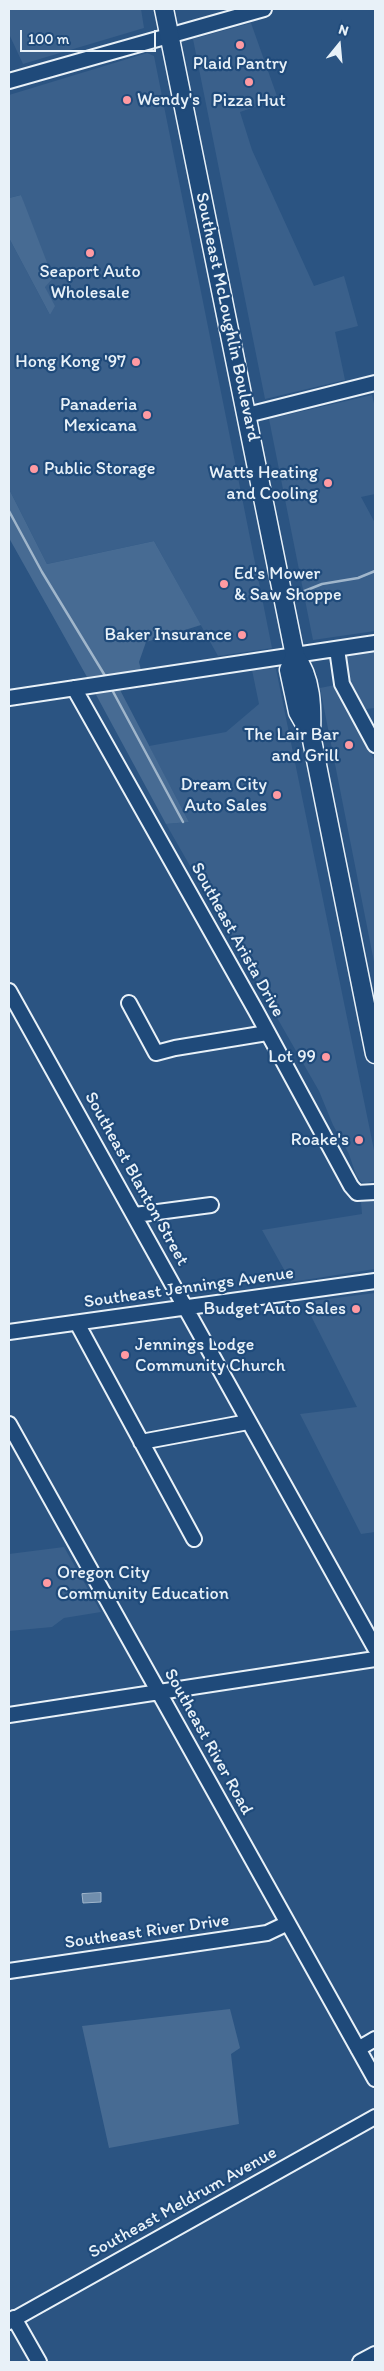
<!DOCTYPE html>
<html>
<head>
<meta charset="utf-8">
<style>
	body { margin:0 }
	#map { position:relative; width:384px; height:2371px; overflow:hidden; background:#2b5482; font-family:Itim,sans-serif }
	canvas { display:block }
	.frame { position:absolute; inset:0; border:10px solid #e8f1f8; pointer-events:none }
	.north { position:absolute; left:314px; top:20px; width:50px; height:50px; -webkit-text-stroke:4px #1f4a7a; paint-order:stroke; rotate:17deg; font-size:14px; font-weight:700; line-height:20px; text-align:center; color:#e8f1f8 }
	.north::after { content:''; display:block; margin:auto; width:18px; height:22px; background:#e8f1f8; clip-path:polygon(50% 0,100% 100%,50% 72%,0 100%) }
	.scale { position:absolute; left:20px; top:30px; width:136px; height:22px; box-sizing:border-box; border:2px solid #e8f1f8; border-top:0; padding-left:6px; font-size:15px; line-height:18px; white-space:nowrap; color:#e8f1f8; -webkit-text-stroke:4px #1f4a7a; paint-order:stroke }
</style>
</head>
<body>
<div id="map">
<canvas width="384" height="2371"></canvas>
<div class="frame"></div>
<div class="north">N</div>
<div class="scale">100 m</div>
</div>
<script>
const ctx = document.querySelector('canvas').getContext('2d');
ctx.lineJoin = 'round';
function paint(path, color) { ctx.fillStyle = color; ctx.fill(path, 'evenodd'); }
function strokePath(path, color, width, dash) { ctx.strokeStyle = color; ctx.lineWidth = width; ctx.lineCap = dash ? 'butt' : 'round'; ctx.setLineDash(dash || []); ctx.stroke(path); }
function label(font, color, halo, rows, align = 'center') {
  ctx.font = font + ' Itim,sans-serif'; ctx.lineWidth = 4.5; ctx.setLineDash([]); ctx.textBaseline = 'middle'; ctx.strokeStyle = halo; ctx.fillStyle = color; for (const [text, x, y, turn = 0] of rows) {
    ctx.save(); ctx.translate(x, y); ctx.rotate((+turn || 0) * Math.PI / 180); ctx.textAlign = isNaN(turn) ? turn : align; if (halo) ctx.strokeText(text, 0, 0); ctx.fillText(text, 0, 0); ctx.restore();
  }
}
paint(new Path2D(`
	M 9,9 L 141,9 L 144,28 L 23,64 L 9,34 Z
	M 251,23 L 278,99 L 240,112 L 252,150 L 314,286 L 344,276 L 358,326 L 335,332 L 345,380 L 265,399 L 193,39 Z
	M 147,53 L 154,56 L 272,648 L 218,656 L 154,541 L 47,564 L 9,489 L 9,238 L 50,315 L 54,306 L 45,287 L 21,195 L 9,198 L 9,95 Z
	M 372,395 L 375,408 L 375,494 L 361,497 L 375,523 L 375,631 L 313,640 L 269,419 Z
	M 375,650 L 375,708 L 366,709 L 348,678 L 345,658 L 350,653 Z
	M 271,667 L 276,669 L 375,1155 L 375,1181 L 367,1183 L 361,1182 L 356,1175 L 349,1154 L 333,1125 L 319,1091 L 166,824 L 189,822 L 149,746 L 226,732 L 259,704 L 252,670 Z
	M 335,685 L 375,761 L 375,967 L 320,688 Z
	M 375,1200 L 375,1269 L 291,1282 L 262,1230 L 362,1214 L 361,1202 Z
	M 375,1293 L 375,1532 L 361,1534 L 300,1414 L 357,1407 L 304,1302 Z
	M 64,1547 L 101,1612 L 64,1618 L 52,1627 L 9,1631 L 9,1554 Z`), '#3a608b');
paint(new Path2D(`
	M 21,195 L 53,278 L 45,287 L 55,306 L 50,315 L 9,238 L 9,198 Z
	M 9,489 L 47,564 L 154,541 L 201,625 L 146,642 L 139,662 L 141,670 L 87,677 L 9,538 Z
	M 119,688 L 189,822 L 166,824 L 94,691 Z
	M 230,2009 L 240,2048 L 231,2054 L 239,2124 L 109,2148 L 82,2026 Z`), '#476b93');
const water = new Path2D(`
	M 101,1893 L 101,1902 L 83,1903 L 82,1894 Z`);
paint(water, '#708ead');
strokePath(water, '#a0b6cb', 1);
strokePath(new Path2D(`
	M 9,511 L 42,572 L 107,679
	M 302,592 L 322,584 L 358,578 L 375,571
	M 110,686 L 183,822`), '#a0b6cb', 2.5);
const minor = new Path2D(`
	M 9,81 L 264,9
	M 247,415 L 375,383
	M 337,649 L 342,684 L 375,745
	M 74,688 L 256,1011 L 351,1186 L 357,1193 L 375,1192
	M 9,698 L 375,643
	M 9,991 L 375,1648
	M 129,1003 L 156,1053 L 175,1048 L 267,1033
	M 135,1215 L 211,1205
	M 77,1323 L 194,1539
	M 9,1332 L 375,1281
	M 9,1424 L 375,2079
	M 141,1442 L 248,1422
	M 9,1715 L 375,1659
	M 9,1971 L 267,1933 L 288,1923
	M 358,2049 L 375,2039
	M 14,2318 L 39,2362
	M 9,2322 L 375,2117
	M 360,2362 L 375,2354`);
const major = new Path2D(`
	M 164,9 L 295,656 C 312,678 312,708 311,735 L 375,1054
	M 295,656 L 289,670 L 298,712 L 311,735`);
strokePath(minor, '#e8f1f8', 18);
strokePath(major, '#e8f1f8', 21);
strokePath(minor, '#1f4a7a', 14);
strokePath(major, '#1f4a7a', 18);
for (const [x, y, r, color] of [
	[240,45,5,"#ff9aa2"],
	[249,82,5,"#ff9aa2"],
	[127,100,5,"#ff9aa2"],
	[90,253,5,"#ff9aa2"],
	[136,362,5,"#ff9aa2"],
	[147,415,5,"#ff9aa2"],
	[34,469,5,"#ff9aa2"],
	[328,483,5,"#ff9aa2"],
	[224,584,5,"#ff9aa2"],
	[242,635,5,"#ff9aa2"],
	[349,745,5,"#ff9aa2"],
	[277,795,5,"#ff9aa2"],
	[326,1057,5,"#ff9aa2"],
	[359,1140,5,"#ff9aa2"],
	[356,1309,5,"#ff9aa2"],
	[125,1355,5,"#ff9aa2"],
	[47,1583,5,"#ff9aa2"]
]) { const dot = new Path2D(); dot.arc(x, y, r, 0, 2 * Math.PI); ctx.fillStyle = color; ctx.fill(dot); strokePath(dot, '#1f4a7a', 2); }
label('18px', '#e8f1f8', '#1f4a7a', [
	["Plaid Pantry",240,64,"center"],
	["Wendy's",137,100,"left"],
	["Pizza Hut",249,101,"center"],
	["Seaport Auto",90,272,"center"],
	["Wholesale",90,293,"center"],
	["Hong Kong '97",126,362],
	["Panaderia",137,405],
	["Mexicana",137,426],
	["Public Storage",44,469,"left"],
	["Watts Heating",318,473],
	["and Cooling",318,494],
	["Ed's Mower",234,574,"left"],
	["& Saw Shoppe",234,595,"left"],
	["Baker Insurance",232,635],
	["The Lair Bar",339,735],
	["and Grill",339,756],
	["Dream City",267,785],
	["Auto Sales",267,806],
	["Lot 99",316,1057],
	["Roake's",349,1140],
	["Budget Auto Sales",346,1309],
	["Jennings Lodge",135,1345,"left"],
	["Community Church",135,1366,"left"],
	["Oregon City",57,1573,"left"],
	["Community Education",57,1594,"left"]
], 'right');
label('18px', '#e8f1f8', '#1f4a7a', [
	["Southeast McLoughlin Boulevard",227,317,78],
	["Southeast Arista Drive",237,940,61],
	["Southeast Blanton Street",136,1179,61],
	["Southeast Jennings Avenue",189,1288,-8],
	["Southeast River Road",208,1742,61],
	["Southeast River Drive",147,1932,-8],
	["Southeast Meldrum Avenue",183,2203,-29]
]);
</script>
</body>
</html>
